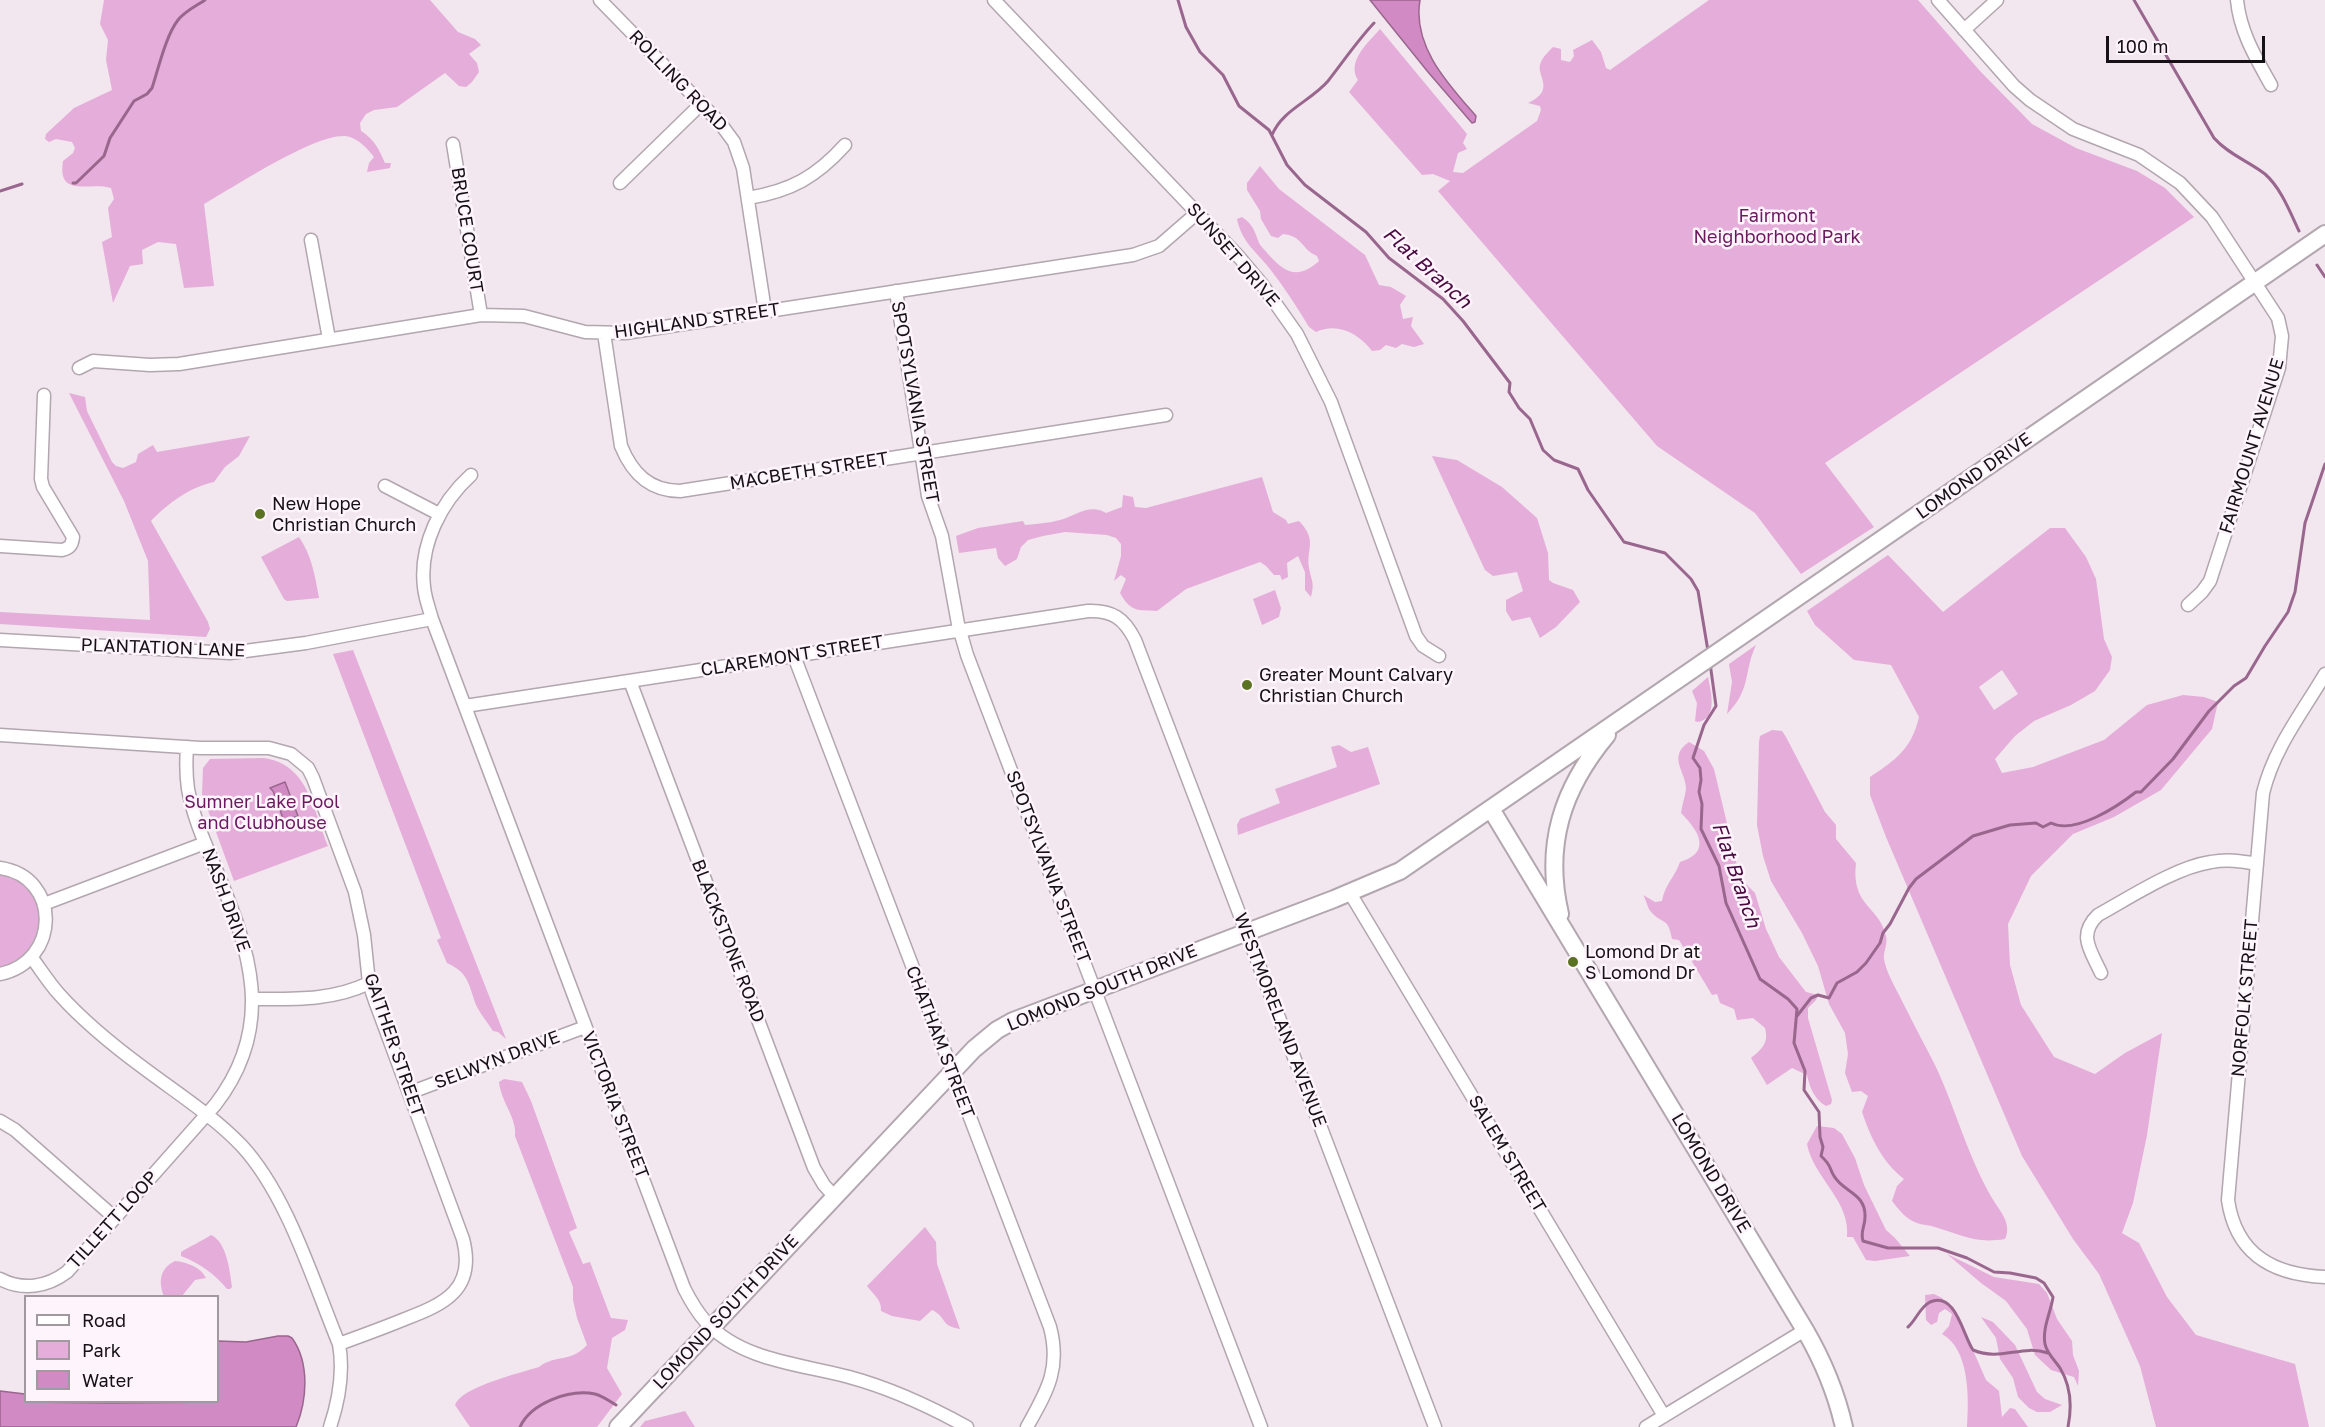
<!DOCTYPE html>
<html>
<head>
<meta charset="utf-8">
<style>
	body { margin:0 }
	#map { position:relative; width:2325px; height:1427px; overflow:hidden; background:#f2e6ef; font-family:"Golos Text",sans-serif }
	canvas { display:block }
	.legend { position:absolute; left:24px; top:1295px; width:195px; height:108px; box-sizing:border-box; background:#fef4fc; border:2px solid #a1999f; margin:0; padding:8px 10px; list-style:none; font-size:18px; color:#151114 }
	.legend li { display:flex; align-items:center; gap:12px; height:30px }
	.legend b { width:30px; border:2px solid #a1999f }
	.scale { position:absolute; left:2106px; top:36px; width:159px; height:27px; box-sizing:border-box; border:3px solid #151114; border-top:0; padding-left:8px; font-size:18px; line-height:21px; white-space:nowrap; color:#151114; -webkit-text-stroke:4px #fef4fc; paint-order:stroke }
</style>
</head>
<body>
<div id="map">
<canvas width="2325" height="1427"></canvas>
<ul class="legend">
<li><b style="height:8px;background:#fff"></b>Road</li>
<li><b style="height:16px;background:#e5add9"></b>Park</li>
<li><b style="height:16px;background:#d18ac3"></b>Water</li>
</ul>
<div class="scale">100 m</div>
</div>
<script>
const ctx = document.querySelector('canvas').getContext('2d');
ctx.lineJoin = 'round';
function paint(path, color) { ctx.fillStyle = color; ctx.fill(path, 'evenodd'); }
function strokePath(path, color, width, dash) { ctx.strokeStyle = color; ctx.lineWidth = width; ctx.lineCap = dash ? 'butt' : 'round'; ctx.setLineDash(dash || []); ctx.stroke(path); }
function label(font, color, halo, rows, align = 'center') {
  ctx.font = font + ' "Golos Text",sans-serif'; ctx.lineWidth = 5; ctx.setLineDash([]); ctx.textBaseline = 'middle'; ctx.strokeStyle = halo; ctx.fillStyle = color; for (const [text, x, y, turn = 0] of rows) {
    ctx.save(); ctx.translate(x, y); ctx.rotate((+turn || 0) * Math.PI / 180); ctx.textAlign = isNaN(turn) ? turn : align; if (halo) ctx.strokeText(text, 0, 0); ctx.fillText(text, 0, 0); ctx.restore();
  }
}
paint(new Path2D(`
	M 104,0 L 430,0 L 458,32 L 475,39 L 481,45 L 469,54 L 477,63 L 479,72 L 472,82 L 466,87 L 459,86 L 445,73 L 397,107 L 374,110 L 366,114 L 360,123 L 361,131 C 374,139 379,149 385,163 L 391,163 L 390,168 L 367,172 L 369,163 L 374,157 C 367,148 357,137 345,136 C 314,134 234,187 204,204 L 214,286 L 184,288 L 176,244 L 158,242 L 142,250 L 143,264 L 130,266 L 113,303 L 102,242 L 112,237 L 108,208 L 114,199 L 111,188 C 90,181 57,199 63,161 L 73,153 L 75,148 L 72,142 L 56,139 L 49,142 L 45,139 L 46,134 L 74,108 L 112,90 L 106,60 L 108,40 L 100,24 Z
	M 1709,0 L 1918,0 L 1980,71 L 2032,124 L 2076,148 L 2137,171 L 2165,188 L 2194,217 L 1825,463 L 1874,527 L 1801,574 L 1755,513 L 1657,446 L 1438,191 L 1450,181 L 1433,174 L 1422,175 L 1349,92 L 1358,80 C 1346,61 1369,42 1380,29 L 1467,134 L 1463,143 L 1467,149 L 1458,153 L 1453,172 L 1463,173 L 1537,121 L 1541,110 L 1540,106 L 1528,103 C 1558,89 1534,75 1541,62 C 1543,57 1549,51 1553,47 L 1561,49 L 1561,60 L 1570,62 L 1574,56 L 1573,50 L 1592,40 L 1601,52 L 1606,68 L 1610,70 Z
	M 1260,166 L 1279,189 L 1365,255 L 1379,285 L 1391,287 L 1406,296 L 1400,305 L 1403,319 L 1413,317 L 1411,326 L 1424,344 L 1414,347 L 1402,344 L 1396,348 L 1386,345 L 1380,350 L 1372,351 C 1359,334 1338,322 1316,332 L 1309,327 C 1297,307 1284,287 1270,269 C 1256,251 1242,243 1237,219 L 1242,217 C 1253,224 1255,232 1259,243 C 1261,247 1266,251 1268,254 C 1285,273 1298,280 1319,261 L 1317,256 C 1301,249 1303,236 1283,234 L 1278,238 L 1271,236 L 1261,219 L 1260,211 L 1247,190 L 1247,183 Z
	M 69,393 L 85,397 L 87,411 L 112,462 L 116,466 L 123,468 L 136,462 L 138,454 L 153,445 L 157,452 L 250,436 L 239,456 L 225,467 L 214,482 C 190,487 167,504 151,521 L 208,622 L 210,629 L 206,637 L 0,624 L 0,612 L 150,620 L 148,561 L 124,501 Z
	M 1432,456 L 1457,460 L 1502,487 L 1537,518 L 1548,553 L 1549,580 L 1553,583 L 1573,590 L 1580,602 L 1556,627 L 1540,638 L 1530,617 L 1512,621 L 1506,611 L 1506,600 L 1523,591 L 1517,572 L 1493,576 L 1485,570 Z
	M 1262,477 L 1273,512 L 1286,520 L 1288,524 L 1299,521 C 1318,541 1306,548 1309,568 C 1311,580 1315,582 1311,597 L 1305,590 L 1305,572 L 1298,556 L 1287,563 L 1288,577 L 1282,580 L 1280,575 L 1274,575 L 1266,566 L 1260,562 L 1186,589 L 1157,611 C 1137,610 1131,612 1120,593 L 1126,579 L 1121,575 L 1114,581 L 1121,556 L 1121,544 L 1116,538 L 1107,535 L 1065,532 L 1043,536 L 1028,540 L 1021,547 L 1017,559 L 1005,566 L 998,558 L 996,548 L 959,553 L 956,536 L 978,528 L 1023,521 L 1025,525 C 1036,524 1049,523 1060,520 C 1076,516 1089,503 1106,513 L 1122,507 L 1123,495 L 1133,497 L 1135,507 L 1146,508 Z
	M 2050,528 L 2065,528 L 2086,557 L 2096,579 L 2104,639 L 2112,657 L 2110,670 L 2095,691 L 2071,705 L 2034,721 L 2015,736 L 1995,759 L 2002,773 L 2033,767 L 2104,740 L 2147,705 L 2183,695 L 2204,697 L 2218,702 L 2212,729 L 2161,790 L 2114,817 L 2073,834 L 2031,876 L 2008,924 L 2010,965 L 2021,1005 L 2054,1057 L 2095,1074 L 2125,1053 L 2162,1033 L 2147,1135 L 2133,1203 L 2122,1233 L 2139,1243 L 2167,1297 L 2196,1335 L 2295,1364 L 2309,1427 L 2156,1427 L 2140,1366 L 2099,1274 L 2073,1239 L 2022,1156 L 1886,837 L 1870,795 L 1870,777 C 1896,760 1912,748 1919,717 L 1891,665 L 1854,660 L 1815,625 L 1807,611 L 1888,555 L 1943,612 ZM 2002,670 L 2018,694 L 1994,710 L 1979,687 Z
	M 299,537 C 312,556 315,576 319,598 L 287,601 L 284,599 L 261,557 Z
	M 1275,590 L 1281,608 L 1279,617 L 1262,625 L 1253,599 Z
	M 1756,645 C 1743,673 1752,688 1727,714 L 1732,682 L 1729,664 Z
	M 353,650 L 506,1039 L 498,1032 L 493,1031 C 488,1023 482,1016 477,1007 C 468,986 471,974 447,963 L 437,940 L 441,938 L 333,654 Z
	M 1708,677 C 1711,692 1718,718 1698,722 L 1695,721 L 1697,703 L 1692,691 Z
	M 1772,730 L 1782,731 L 1786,737 L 1825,812 L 1836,825 L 1836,839 L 1856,863 C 1851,907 1879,905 1886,936 C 1888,944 1883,952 1884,959 C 1886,971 1893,983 1898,993 C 1910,1017 1922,1040 1934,1063 C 1956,1108 1969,1163 1997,1206 C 2004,1215 2011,1228 2005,1239 C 1975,1244 1962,1235 1935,1227 C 1929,1225 1922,1225 1917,1223 C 1906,1219 1899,1210 1892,1201 L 1897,1186 L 1904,1179 C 1882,1162 1871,1138 1862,1112 L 1868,1096 L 1861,1091 L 1852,1092 L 1845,1073 L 1848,1054 L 1845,1033 L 1829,1004 L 1818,966 L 1802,933 L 1771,881 L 1763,856 L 1757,825 L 1759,742 L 1760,736 Z
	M 1689,742 L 1704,751 L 1714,769 L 1740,878 L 1755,893 L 1766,929 L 1779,957 L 1806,992 L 1818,995 L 1816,1000 L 1808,1008 L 1808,1018 L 1832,1100 L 1831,1104 L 1826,1106 C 1814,1099 1810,1088 1807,1075 L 1792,1068 L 1767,1085 L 1751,1058 C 1762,1049 1769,1043 1765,1028 L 1753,1018 L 1737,1020 L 1734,1009 L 1720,1003 L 1717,994 L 1712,995 L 1679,940 L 1672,939 C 1668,917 1664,925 1652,913 C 1647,908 1647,901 1643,895 L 1655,902 L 1662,901 C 1665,884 1675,877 1680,862 C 1713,852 1698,830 1681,813 C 1682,805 1685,797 1686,789 C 1686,771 1667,757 1689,742 Z
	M 1339,745 L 1351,752 L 1368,747 L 1380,784 L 1238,835 L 1237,825 L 1240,819 L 1280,803 L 1275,789 L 1337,767 L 1331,747 Z
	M 263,758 C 308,763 314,811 328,846 L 234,881 L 202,794 L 203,768 L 210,759 Z
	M 0,874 C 7,877 16,878 22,883 C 53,909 40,960 0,967 Z
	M 504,1079 L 522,1082 L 531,1101 L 577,1228 L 569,1232 L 583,1264 L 590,1262 L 611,1318 L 628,1320 L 625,1330 L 612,1338 L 607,1368 L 622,1394 L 597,1427 L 470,1427 L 455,1405 C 461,1387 520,1373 539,1367 C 556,1354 571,1363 587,1345 L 577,1318 L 573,1300 L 573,1287 L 515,1136 C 517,1118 501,1102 499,1082 Z
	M 1817,1126 L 1834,1128 L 1842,1134 L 1855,1158 L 1864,1185 L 1886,1230 L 1895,1238 L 1910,1256 L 1875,1261 L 1866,1260 L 1853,1237 L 1847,1237 C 1851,1201 1813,1177 1807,1144 Z
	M 925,1227 L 936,1242 L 937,1264 L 960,1329 C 940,1326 947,1317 932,1310 L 920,1321 L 892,1316 L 881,1311 C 882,1300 873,1294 867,1286 Z
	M 211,1235 C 227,1242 230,1272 232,1287 L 230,1289 L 227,1289 C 215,1274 199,1263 181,1256 L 181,1252 C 191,1246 200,1242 211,1235 Z
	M 1947,1254 L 1994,1277 L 2039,1284 L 2047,1293 L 2057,1319 L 2072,1341 L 2073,1355 L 2079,1371 L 2078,1386 L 2074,1377 L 2051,1370 L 2035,1355 L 2027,1329 L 2006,1301 L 1981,1283 Z
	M 175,1261 C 186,1262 201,1267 206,1278 L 195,1280 L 182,1296 L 164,1296 C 158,1282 160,1268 175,1261 Z
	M 1934,1294 L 1942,1298 L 1958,1316 L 1986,1380 L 1999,1391 L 2002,1417 L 2010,1408 L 2015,1409 L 2028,1427 L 1967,1427 C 1969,1399 1970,1349 1942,1334 L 1949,1326 L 1952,1314 L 1945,1309 L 1939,1313 L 1937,1322 L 1931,1325 L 1926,1320 L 1925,1295 Z
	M 1981,1317 L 1993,1322 L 2015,1345 L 2037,1392 L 2045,1399 L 2062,1405 L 2050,1412 L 2037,1412 L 2029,1408 L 2018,1397 L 2013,1378 L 2000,1359 L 1996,1338 Z
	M 685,1411 L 695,1427 L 640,1427 L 645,1421 Z`), '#e5add9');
const water = new Path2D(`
	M 1370,0 L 1420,0 C 1412,46 1448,84 1476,116 L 1475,122 L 1472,123 L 1428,72 Z
	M 285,782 L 298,816 L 284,821 L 273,791 L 270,788 Z
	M 278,1336 L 288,1336 L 292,1338 C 310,1363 307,1401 296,1427 L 0,1427 L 0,1391 L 25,1394 L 26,1402 L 109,1403 L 218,1402 L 218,1341 L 246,1342 Z`);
paint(water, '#d18ac3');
strokePath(water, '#99668e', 1.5);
strokePath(new Path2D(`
	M 1178,0 L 1186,27 L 1200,52 L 1223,75 L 1239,106 L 1269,130 L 1287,165 L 1305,185 L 1366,232 L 1389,258 L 1443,299 L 1463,321 L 1510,383 L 1509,392 L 1519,408 L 1530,419 L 1543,450 L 1554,460 L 1578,469 L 1588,490 L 1624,542 L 1665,553 L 1691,579 L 1698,591 L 1708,651
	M 2134,0 L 2214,138 C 2228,154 2248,161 2265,174 C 2281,188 2290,212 2299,231
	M 1272,135 C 1282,110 1311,101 1328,81 C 1343,62 1357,41 1374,23
	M 73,183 L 76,183 L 104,156 L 110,138 L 134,101 L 147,94 L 152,88 C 158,70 166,35 178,20 C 185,11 196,6 205,0
	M 0,191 L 22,184
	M 2317,265 L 2325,277
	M 1710,663 L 1716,706 L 1704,725 L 1693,758 L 1700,768 L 1701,780 L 1699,792 L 1702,804 L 1701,829 L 1719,866 L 1726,903 L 1760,979 L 1788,999 L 1797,1009 L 1794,1043 L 1805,1071 L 1804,1090 L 1819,1112 L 1820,1137 L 1823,1147 L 1821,1156 C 1832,1166 1828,1166 1834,1176 C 1843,1192 1866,1193 1865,1217 C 1865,1227 1860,1231 1863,1241 L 1888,1248 L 1938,1248 L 1967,1258 L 1994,1272 L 2010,1273 L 2036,1278 L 2044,1283 L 2053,1297 C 2051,1312 2042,1328 2045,1344 C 2047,1354 2055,1360 2060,1368 C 2071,1386 2072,1407 2068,1427
	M 1797,1016 L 1811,998 L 1818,995 L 1829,998 L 1837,983 L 1857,972 L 1866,963 L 1880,943 L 1883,933 L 1890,924 L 1909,888 L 1916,879 L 1973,836 L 2010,825 L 2036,823 L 2043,827 L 2051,823 C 2075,835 2118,806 2136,792 L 2141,792 L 2173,759 L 2209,711 L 2234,686 L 2246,678 L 2265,646 L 2288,612 L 2295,592 L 2305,523 L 2325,464
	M 1908,1327 C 1916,1320 1920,1307 1930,1302 C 1956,1291 1963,1336 1973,1350 C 2001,1362 2021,1344 2048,1353
	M 520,1427 C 531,1403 569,1389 595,1394 C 603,1396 609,1401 616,1405`), '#99668e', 3);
const minor = new Path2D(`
	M 600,0 L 720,123 L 734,142 L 743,168 L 765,311
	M 994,0 L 1239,257 L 1261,283 L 1297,334 L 1331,402 L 1416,636 L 1423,646 L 1439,656
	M 1938,0 L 2014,86 L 2030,100 L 2073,129 L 2139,155 L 2180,183 L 2212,217 L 2278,318 L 2282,336 L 2279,368 L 2210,581 L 2202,592 L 2188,605
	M 2237,0 C 2240,32 2256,58 2271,85
	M 1964,30 L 1997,0
	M 453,144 L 481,315
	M 620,183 L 701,104
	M 748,198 C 791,191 816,177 845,145
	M 311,240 L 329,339
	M 896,291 L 928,496 L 942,536 L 958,624 L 967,655 L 1261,1427
	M 604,333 L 621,446 C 632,473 649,491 680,491 L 1166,415
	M 79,368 L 93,361 L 150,365 L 179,364 L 481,315 L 524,316 L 585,332 L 625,333 L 1133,255 L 1159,246 L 1197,213
	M 471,475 C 441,502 419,545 424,587 C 425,598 429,608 432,619 L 684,1288 C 690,1300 697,1312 706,1322 C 742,1361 801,1364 849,1377 C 890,1388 929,1406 967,1427
	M 385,486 L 439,514
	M 0,546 L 62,550 C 70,548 72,545 73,537 L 43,487 L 41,479 L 44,395
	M 0,640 L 230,653 L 306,643 L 432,619
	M 794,656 L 1050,1327 C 1061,1369 1047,1391 1027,1427
	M 2325,674 C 2302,713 2274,748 2263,793 L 2228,1200 C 2236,1255 2274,1275 2325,1277
	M 630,681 L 814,1168 L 824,1185 L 835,1197
	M 465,706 L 1088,611 C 1112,610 1124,618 1135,640 L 1435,1427
	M 0,735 L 200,748 L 269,748 L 291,754 L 308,768 L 313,778 L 355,892 L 364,935 L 369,983 L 375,1001 L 463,1239 C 476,1289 445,1304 405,1319 C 383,1328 361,1336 339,1344
	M 0,868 C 62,877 60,962 0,974
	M 1350,893 L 1664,1416
	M 44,904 L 205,843
	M 32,958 C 41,970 49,983 59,994 C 84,1022 115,1047 145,1069 C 177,1093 213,1116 241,1145 C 287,1194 313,1281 339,1344 C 344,1372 339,1400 330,1427
	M 2101,973 C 2091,951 2077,935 2098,915 C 2129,898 2176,867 2211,862 C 2227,859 2241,861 2257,864
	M 253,999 C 293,999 332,1001 369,983
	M 409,1093 L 585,1027
	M 0,1121 L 15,1130 L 115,1218
	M 0,1279 C 23,1291 47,1287 67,1272 L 215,1105 C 277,1025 250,950 215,867 C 204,841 193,816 188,789 C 186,775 186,761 187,747
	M 1646,1427 L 1805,1330`);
const major = new Path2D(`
	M 1491,809 L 1805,1330 C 1823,1361 1836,1392 1844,1427
	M 1560,914 C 1544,845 1562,789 1607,735
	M 618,1427 L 974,1049 L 997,1030 L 1013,1021 L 1334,899 L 1400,871 L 2325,234`);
strokePath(minor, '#b2a6af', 15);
strokePath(major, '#b2a6af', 20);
strokePath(minor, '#fff', 12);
strokePath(major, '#fff', 16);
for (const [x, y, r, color] of [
	[260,514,6,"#5b7223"],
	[1247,685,6,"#5b7223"],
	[1573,962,6,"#5b7223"]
]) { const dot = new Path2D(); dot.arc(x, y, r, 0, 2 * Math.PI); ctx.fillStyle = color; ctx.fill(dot); strokePath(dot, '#fef4fc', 2); }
label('18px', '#151114', '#fef4fc', [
	["ROLLING ROAD",678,81,46],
	["BRUCE COURT",467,230,81],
	["SUNSET DRIVE",1233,255,49],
	["HIGHLAND STREET",697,321,-8],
	["SPOTSYLVANIA STREET",915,402,80],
	["FAIRMOUNT AVENUE",2252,446,-73],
	["MACBETH STREET",809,471,-9],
	["LOMOND DRIVE",1974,476,-35],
	["PLANTATION LANE",163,648,2],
	["CLAREMONT STREET",792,656,-9],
	["SPOTSYLVANIA STREET",1048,867,69],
	["NASH DRIVE",226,900,70],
	["BLACKSTONE ROAD",728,941,69],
	["LOMOND SOUTH DRIVE",1102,988,-22],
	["NORFOLK STREET",2245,998,-85],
	["WESTMORELAND AVENUE",1280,1020,69],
	["CHATHAM STREET",940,1042,69],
	["GAITHER STREET",394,1045,71],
	["SELWYN DRIVE",497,1060,-21],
	["VICTORIA STREET",615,1105,69],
	["SALEM STREET",1507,1154,59],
	["LOMOND DRIVE",1711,1173,59],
	["TILLETT LOOP",113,1220,-48],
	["LOMOND SOUTH DRIVE",726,1312,-47]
]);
label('18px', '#6c1861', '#fef4fc', [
	["Fairmont",1777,216],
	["Neighborhood Park",1777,237],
	["Sumner Lake Pool",262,802],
	["and Clubhouse",262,823]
]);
label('18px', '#151114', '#fef4fc', [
	["New Hope",272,504],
	["Christian Church",272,525],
	["Greater Mount Calvary",1259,675],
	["Christian Church",1259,696],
	["Lomond Dr at",1585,952],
	["S Lomond Dr",1585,973]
], 'left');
label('italic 20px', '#490941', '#fef4fc', [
	["Flat Branch",1427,268,42],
	["Flat Branch",1736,875,71]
]);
</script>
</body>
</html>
